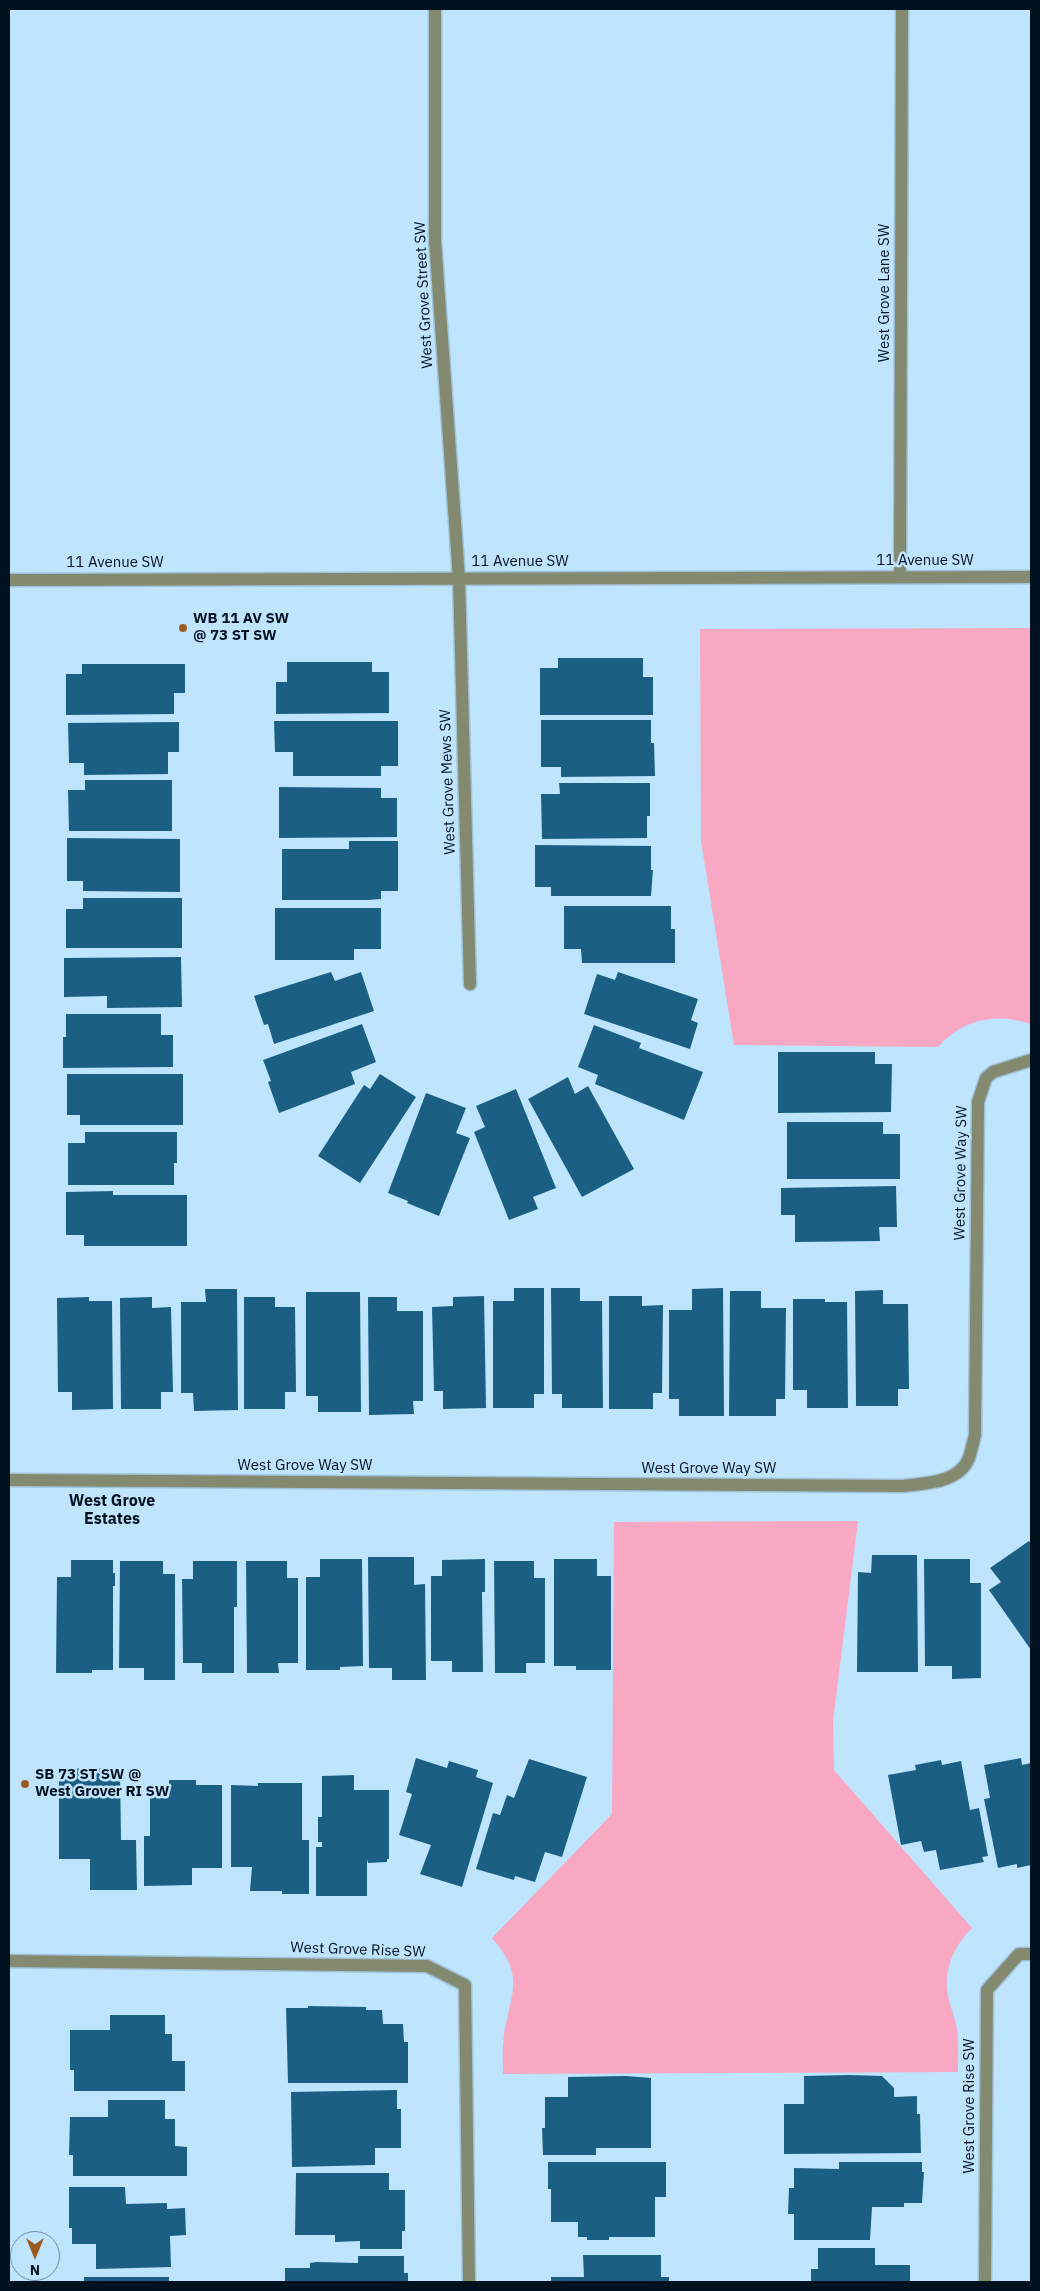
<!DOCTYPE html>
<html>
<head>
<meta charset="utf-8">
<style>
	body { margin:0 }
	#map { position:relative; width:1040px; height:2291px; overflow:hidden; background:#bfe4fd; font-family:"IBM Plex Sans",sans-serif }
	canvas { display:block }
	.frame { position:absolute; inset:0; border:10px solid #00111f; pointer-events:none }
	.north { position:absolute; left:10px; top:2231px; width:50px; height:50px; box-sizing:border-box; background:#bfe4fd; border:1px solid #7390a4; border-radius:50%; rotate:180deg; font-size:14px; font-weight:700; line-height:20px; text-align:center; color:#00111f }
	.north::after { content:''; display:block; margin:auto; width:18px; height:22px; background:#9a5b23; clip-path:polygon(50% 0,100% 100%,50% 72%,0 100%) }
</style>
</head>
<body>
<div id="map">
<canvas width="1040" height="2291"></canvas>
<div class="frame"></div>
<div class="north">N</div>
</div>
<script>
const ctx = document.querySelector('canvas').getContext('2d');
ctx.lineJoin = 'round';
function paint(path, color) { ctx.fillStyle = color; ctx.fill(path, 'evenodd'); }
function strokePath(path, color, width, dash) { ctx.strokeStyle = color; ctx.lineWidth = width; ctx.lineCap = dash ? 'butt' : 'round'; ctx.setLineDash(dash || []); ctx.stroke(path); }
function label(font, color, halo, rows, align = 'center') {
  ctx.font = font + ' "IBM Plex Sans",sans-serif'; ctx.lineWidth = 5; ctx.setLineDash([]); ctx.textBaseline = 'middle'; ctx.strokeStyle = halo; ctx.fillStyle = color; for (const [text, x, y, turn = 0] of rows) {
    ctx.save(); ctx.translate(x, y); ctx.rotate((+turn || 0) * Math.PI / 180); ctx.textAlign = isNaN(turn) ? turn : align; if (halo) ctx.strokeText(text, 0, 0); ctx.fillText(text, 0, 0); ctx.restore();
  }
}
paint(new Path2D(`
	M 1031,628 L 1031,1024 C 997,1012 962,1019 938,1047 L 734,1045 L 701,841 L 700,629 Z
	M 858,1521 L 833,1721 L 834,1770 L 972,1928 C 954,1946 943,1970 948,1995 C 950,2007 955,2017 957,2029 C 959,2043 958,2058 958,2072 L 503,2074 C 503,2061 502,2048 504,2035 C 511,1992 526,1977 492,1938 L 612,1814 L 614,1522 Z`), '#f8a8c2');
paint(new Path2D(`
	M 558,658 L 643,658 L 643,677 L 653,677 L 653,715 L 540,715 L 540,668 L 558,668 Z
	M 287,662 L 372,662 L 372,672 L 389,672 L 389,713 L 276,714 L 276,682 L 287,682 Z
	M 82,664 L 185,664 L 185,693 L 174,693 L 174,714 L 66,715 L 66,674 L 82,674 Z
	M 541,720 L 651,720 L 651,743 L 654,743 L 655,776 L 561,777 L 561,767 L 541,767 Z
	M 274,721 L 398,721 L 398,766 L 381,766 L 381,776 L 293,776 L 293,752 L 275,752 Z
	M 179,722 L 179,752 L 168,752 L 168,774 L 84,775 L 84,763 L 69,763 L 68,723 Z
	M 85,780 L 172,780 L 172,831 L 69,831 L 68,790 L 85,790 Z
	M 559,783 L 650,783 L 650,816 L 647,816 L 647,838 L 542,839 L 541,794 L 560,794 Z
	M 279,787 L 381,788 L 381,798 L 397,798 L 397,837 L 279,838 Z
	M 67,838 L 180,839 L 180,892 L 83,891 L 83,881 L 67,881 Z
	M 349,841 L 398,841 L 398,891 L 381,891 L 381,899 L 368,900 L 282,900 L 282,849 L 349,849 Z
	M 535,845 L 651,846 L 651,870 L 653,870 L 651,896 L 551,896 L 551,887 L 535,887 Z
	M 83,898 L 182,898 L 182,948 L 66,948 L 66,909 L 83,909 Z
	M 564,906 L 671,906 L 671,929 L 675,929 L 675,963 L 582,963 L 581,949 L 564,949 Z
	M 275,908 L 381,908 L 381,949 L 354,949 L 354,960 L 275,960 Z
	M 181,957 L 182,1007 L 107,1008 L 107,996 L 64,997 L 64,958 Z
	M 331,972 L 335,981 L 361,972 L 374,1011 L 274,1044 L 268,1024 L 264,1025 L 254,996 Z
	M 618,972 L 698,999 L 691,1020 L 698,1023 L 690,1049 L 584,1014 L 597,974 L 615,980 Z
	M 66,1014 L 161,1014 L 161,1035 L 173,1035 L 173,1067 L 63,1068 L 63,1037 L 66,1037 Z
	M 362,1024 L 376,1062 L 351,1072 L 355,1084 L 279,1113 L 268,1082 L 271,1081 L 263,1060 Z
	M 594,1025 L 641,1043 L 639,1048 L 703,1072 L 684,1120 L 595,1084 L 598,1075 L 578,1067 Z
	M 778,1052 L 875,1052 L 875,1064 L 892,1064 L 891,1112 L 778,1113 Z
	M 67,1074 L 183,1074 L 183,1125 L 80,1125 L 80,1115 L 67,1115 Z
	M 380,1074 L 416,1097 L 360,1183 L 318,1156 L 364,1085 L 370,1089 Z
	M 568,1077 L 575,1094 L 588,1086 L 634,1169 L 582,1197 L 528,1099 Z
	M 516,1089 L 556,1188 L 533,1197 L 538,1209 L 509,1220 L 474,1132 L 485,1127 L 476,1106 Z
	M 426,1093 L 466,1108 L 456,1133 L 470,1138 L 439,1216 L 407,1203 L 408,1201 L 388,1193 Z
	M 787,1122 L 883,1122 L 883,1134 L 900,1134 L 900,1179 L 787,1179 Z
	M 85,1132 L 177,1132 L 177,1163 L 174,1163 L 174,1185 L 68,1185 L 68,1143 L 85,1143 Z
	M 896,1186 L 897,1227 L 879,1227 L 880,1241 L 795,1242 L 795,1215 L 781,1215 L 781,1188 Z
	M 113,1191 L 113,1195 L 187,1195 L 187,1246 L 84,1246 L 84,1235 L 66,1235 L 66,1192 Z
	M 514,1288 L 544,1288 L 544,1394 L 534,1394 L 534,1408 L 493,1408 L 493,1301 L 514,1301 Z
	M 551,1288 L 580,1288 L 580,1301 L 602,1301 L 603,1408 L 562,1408 L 562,1394 L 552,1394 Z
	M 723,1288 L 724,1416 L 679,1416 L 679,1399 L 669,1399 L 669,1310 L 692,1310 L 692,1289 Z
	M 205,1289 L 237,1289 L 238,1410 L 194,1411 L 193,1393 L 181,1393 L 181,1302 L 206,1302 Z
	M 883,1290 L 883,1304 L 908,1304 L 909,1389 L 898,1389 L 898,1406 L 856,1406 L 855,1291 Z
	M 730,1291 L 761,1291 L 761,1308 L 786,1308 L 785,1399 L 776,1399 L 776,1416 L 729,1416 Z
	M 306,1292 L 360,1292 L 361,1412 L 318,1412 L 318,1396 L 306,1396 Z
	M 484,1296 L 486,1408 L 443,1409 L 443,1391 L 434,1391 L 432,1307 L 453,1306 L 453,1297 Z
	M 609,1296 L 642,1296 L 642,1306 L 663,1305 L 662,1393 L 653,1393 L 653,1409 L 609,1409 Z
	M 89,1297 L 89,1301 L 112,1301 L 113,1409 L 72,1410 L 72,1392 L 58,1392 L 57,1298 Z
	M 152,1297 L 152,1308 L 171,1307 L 173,1392 L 161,1392 L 161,1409 L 121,1409 L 120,1298 Z
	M 244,1297 L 275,1297 L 275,1307 L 295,1307 L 296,1392 L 285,1392 L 285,1409 L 244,1409 Z
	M 368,1297 L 397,1297 L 397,1311 L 423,1311 L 423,1401 L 413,1401 L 414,1414 L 369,1415 Z
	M 793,1299 L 825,1299 L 825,1302 L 847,1302 L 848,1408 L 807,1408 L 807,1390 L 793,1390 Z
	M 1029,1541 L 1031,1544 L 1031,1650 L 989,1590 L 1001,1582 L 990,1568 Z
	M 872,1555 L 917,1555 L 918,1672 L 857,1672 L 858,1572 L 871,1573 Z
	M 368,1557 L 414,1557 L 414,1585 L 425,1584 L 426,1680 L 392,1680 L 392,1668 L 369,1668 Z
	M 320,1559 L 362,1559 L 363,1666 L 340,1667 L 340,1670 L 306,1670 L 306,1577 L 320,1577 Z
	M 485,1559 L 485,1592 L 482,1592 L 483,1672 L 452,1672 L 452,1661 L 431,1661 L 431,1576 L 442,1576 L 442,1560 Z
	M 554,1559 L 597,1559 L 597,1576 L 611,1576 L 611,1670 L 576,1670 L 576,1666 L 554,1666 Z
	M 924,1559 L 970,1559 L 970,1583 L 981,1583 L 981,1678 L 952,1679 L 952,1666 L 925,1666 Z
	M 71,1560 L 113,1560 L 113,1573 L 115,1573 L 115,1586 L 113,1586 L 113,1670 L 92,1670 L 92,1673 L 56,1673 L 57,1577 L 71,1577 Z
	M 120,1561 L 163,1561 L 163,1574 L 175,1574 L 175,1680 L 144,1680 L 144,1668 L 119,1668 Z
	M 193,1561 L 237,1561 L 237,1607 L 234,1607 L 234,1673 L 202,1673 L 202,1663 L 183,1663 L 182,1579 L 193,1579 Z
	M 246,1561 L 287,1561 L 287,1578 L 298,1578 L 298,1663 L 278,1663 L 279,1673 L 247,1673 Z
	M 494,1561 L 534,1561 L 534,1578 L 545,1578 L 545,1663 L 526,1663 L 526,1673 L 495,1673 Z
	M 416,1758 L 447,1768 L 449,1761 L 478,1770 L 476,1777 L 493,1783 L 462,1887 L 420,1874 L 431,1845 L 399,1835 L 412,1794 L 406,1792 Z
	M 1021,1758 L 1022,1765 L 1031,1763 L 1031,1865 L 1017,1868 L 1017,1864 L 998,1868 L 984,1799 L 990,1798 L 984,1765 Z
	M 529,1759 L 587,1777 L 562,1857 L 545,1852 L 535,1882 L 515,1876 L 514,1880 L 476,1869 L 493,1813 L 500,1815 L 507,1795 L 514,1798 Z
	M 941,1760 L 942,1765 L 961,1761 L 970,1810 L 979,1808 L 988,1856 L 982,1857 L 984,1862 L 940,1870 L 936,1850 L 924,1852 L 921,1841 L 901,1845 L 888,1775 L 916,1770 L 915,1765 Z
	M 120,1768 L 121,1840 L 136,1840 L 137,1890 L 90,1890 L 90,1859 L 59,1859 L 59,1769 Z
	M 354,1775 L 354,1790 L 389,1790 L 389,1859 L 387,1859 L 387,1862 L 368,1863 L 367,1859 L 367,1896 L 316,1896 L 316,1847 L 322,1847 L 322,1842 L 318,1842 L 318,1817 L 322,1817 L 322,1776 Z
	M 169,1780 L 196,1780 L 196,1785 L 222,1785 L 222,1868 L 192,1868 L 192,1885 L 144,1886 L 144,1836 L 150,1836 L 150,1786 L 169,1786 Z
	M 258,1783 L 302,1783 L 302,1840 L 309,1840 L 309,1894 L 282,1894 L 282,1891 L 250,1891 L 252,1867 L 231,1867 L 231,1785 L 258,1786 Z
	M 308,2006 L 366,2007 L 366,2010 L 382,2010 L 383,2024 L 403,2024 L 404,2042 L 408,2042 L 408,2083 L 288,2083 L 286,2008 L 308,2008 Z
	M 110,2015 L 165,2015 L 165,2034 L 172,2034 L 172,2061 L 185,2061 L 185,2091 L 74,2091 L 74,2070 L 70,2070 L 70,2030 L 110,2030 Z
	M 849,2075 L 882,2076 L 894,2088 L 894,2097 L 917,2096 L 917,2114 L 920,2114 L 921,2153 L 784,2154 L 784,2104 L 804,2104 L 804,2076 Z
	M 626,2076 L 651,2078 L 651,2148 L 596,2148 L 596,2155 L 543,2155 L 542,2128 L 545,2128 L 545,2097 L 568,2097 L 568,2077 Z
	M 397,2090 L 397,2109 L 401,2109 L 401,2148 L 375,2148 L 375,2165 L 292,2167 L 291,2092 Z
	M 108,2100 L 165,2100 L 165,2119 L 175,2119 L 175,2146 L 187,2147 L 187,2176 L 73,2176 L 73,2155 L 69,2155 L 70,2117 L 108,2117 Z
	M 548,2162 L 666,2162 L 666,2197 L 655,2197 L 655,2237 L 609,2237 L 609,2240 L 587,2240 L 587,2237 L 578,2237 L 578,2222 L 551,2222 L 551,2189 L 548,2189 Z
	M 839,2162 L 922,2162 L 922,2172 L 924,2172 L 922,2203 L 904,2203 L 904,2207 L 872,2207 L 870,2240 L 794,2240 L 794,2214 L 788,2214 L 789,2188 L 794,2188 L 794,2168 L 839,2169 Z
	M 296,2173 L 389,2173 L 389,2190 L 405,2190 L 405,2231 L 402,2231 L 402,2249 L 360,2249 L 360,2241 L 335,2242 L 335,2235 L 295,2235 Z
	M 69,2187 L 125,2187 L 126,2204 L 167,2203 L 167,2209 L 185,2208 L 186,2235 L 170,2236 L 171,2267 L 96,2269 L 96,2244 L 72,2244 L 72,2228 L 69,2228 Z
	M 818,2248 L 875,2248 L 875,2265 L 910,2265 L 910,2282 L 811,2282 L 811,2269 L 818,2269 Z
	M 583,2255 L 661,2255 L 661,2277 L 669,2277 L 669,2282 L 551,2282 L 551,2277 L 584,2277 Z
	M 358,2256 L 404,2256 L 404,2273 L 408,2273 L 408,2282 L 285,2282 L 285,2268 L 310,2268 L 310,2263 L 316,2262 L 358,2263 Z
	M 84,2277 L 169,2277 L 169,2282 L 84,2282 Z`), '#1c5f85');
const minor = new Path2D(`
	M 435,9 L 435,240 L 459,579 L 470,984
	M 900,577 L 902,9
	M 9,580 L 1031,577
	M 9,1480 L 903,1486 C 926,1483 959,1483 969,1458 C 971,1451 973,1443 975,1435 L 978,1102 L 986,1078 L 993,1072 L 1031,1060
	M 9,1961 L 427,1966 L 465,1985 L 469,2282
	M 985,2282 L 987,1990 L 1019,1954 L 1031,1954`);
strokePath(minor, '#a0c2d9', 15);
strokePath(minor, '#838a6f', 12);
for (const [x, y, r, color] of [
	[183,628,5,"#9a5b23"],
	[25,1784,5,"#9a5b23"]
]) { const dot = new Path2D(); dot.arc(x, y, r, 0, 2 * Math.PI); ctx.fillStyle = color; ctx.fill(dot); strokePath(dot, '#bfe4fd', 2); }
label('15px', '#00111f', '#bfe4fd', [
	["West Grove Lane SW",885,293,-90],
	["West Grove Street SW",424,295,-93],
	["11 Avenue SW",925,561],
	["11 Avenue SW",520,562],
	["11 Avenue SW",115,563],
	["West Grove Mews SW",448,782,-92],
	["West Grove Way SW",961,1173,-89],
	["West Grove Way SW",305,1466],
	["West Grove Way SW",709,1469],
	["West Grove Rise SW",358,1950,2],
	["West Grove Rise SW",970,2106,-90]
]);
label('bold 15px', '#00111f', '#bfe4fd', [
	["WB 11 AV SW",193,619],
	["@ 73 ST SW",193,636],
	["SB 73 ST SW @",35,1775],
	["West Grover RI SW",35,1792]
], 'left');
label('bold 16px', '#00111f', '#bfe4fd', [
	["West Grove",112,1501],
	["Estates",112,1519]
]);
</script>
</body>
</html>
